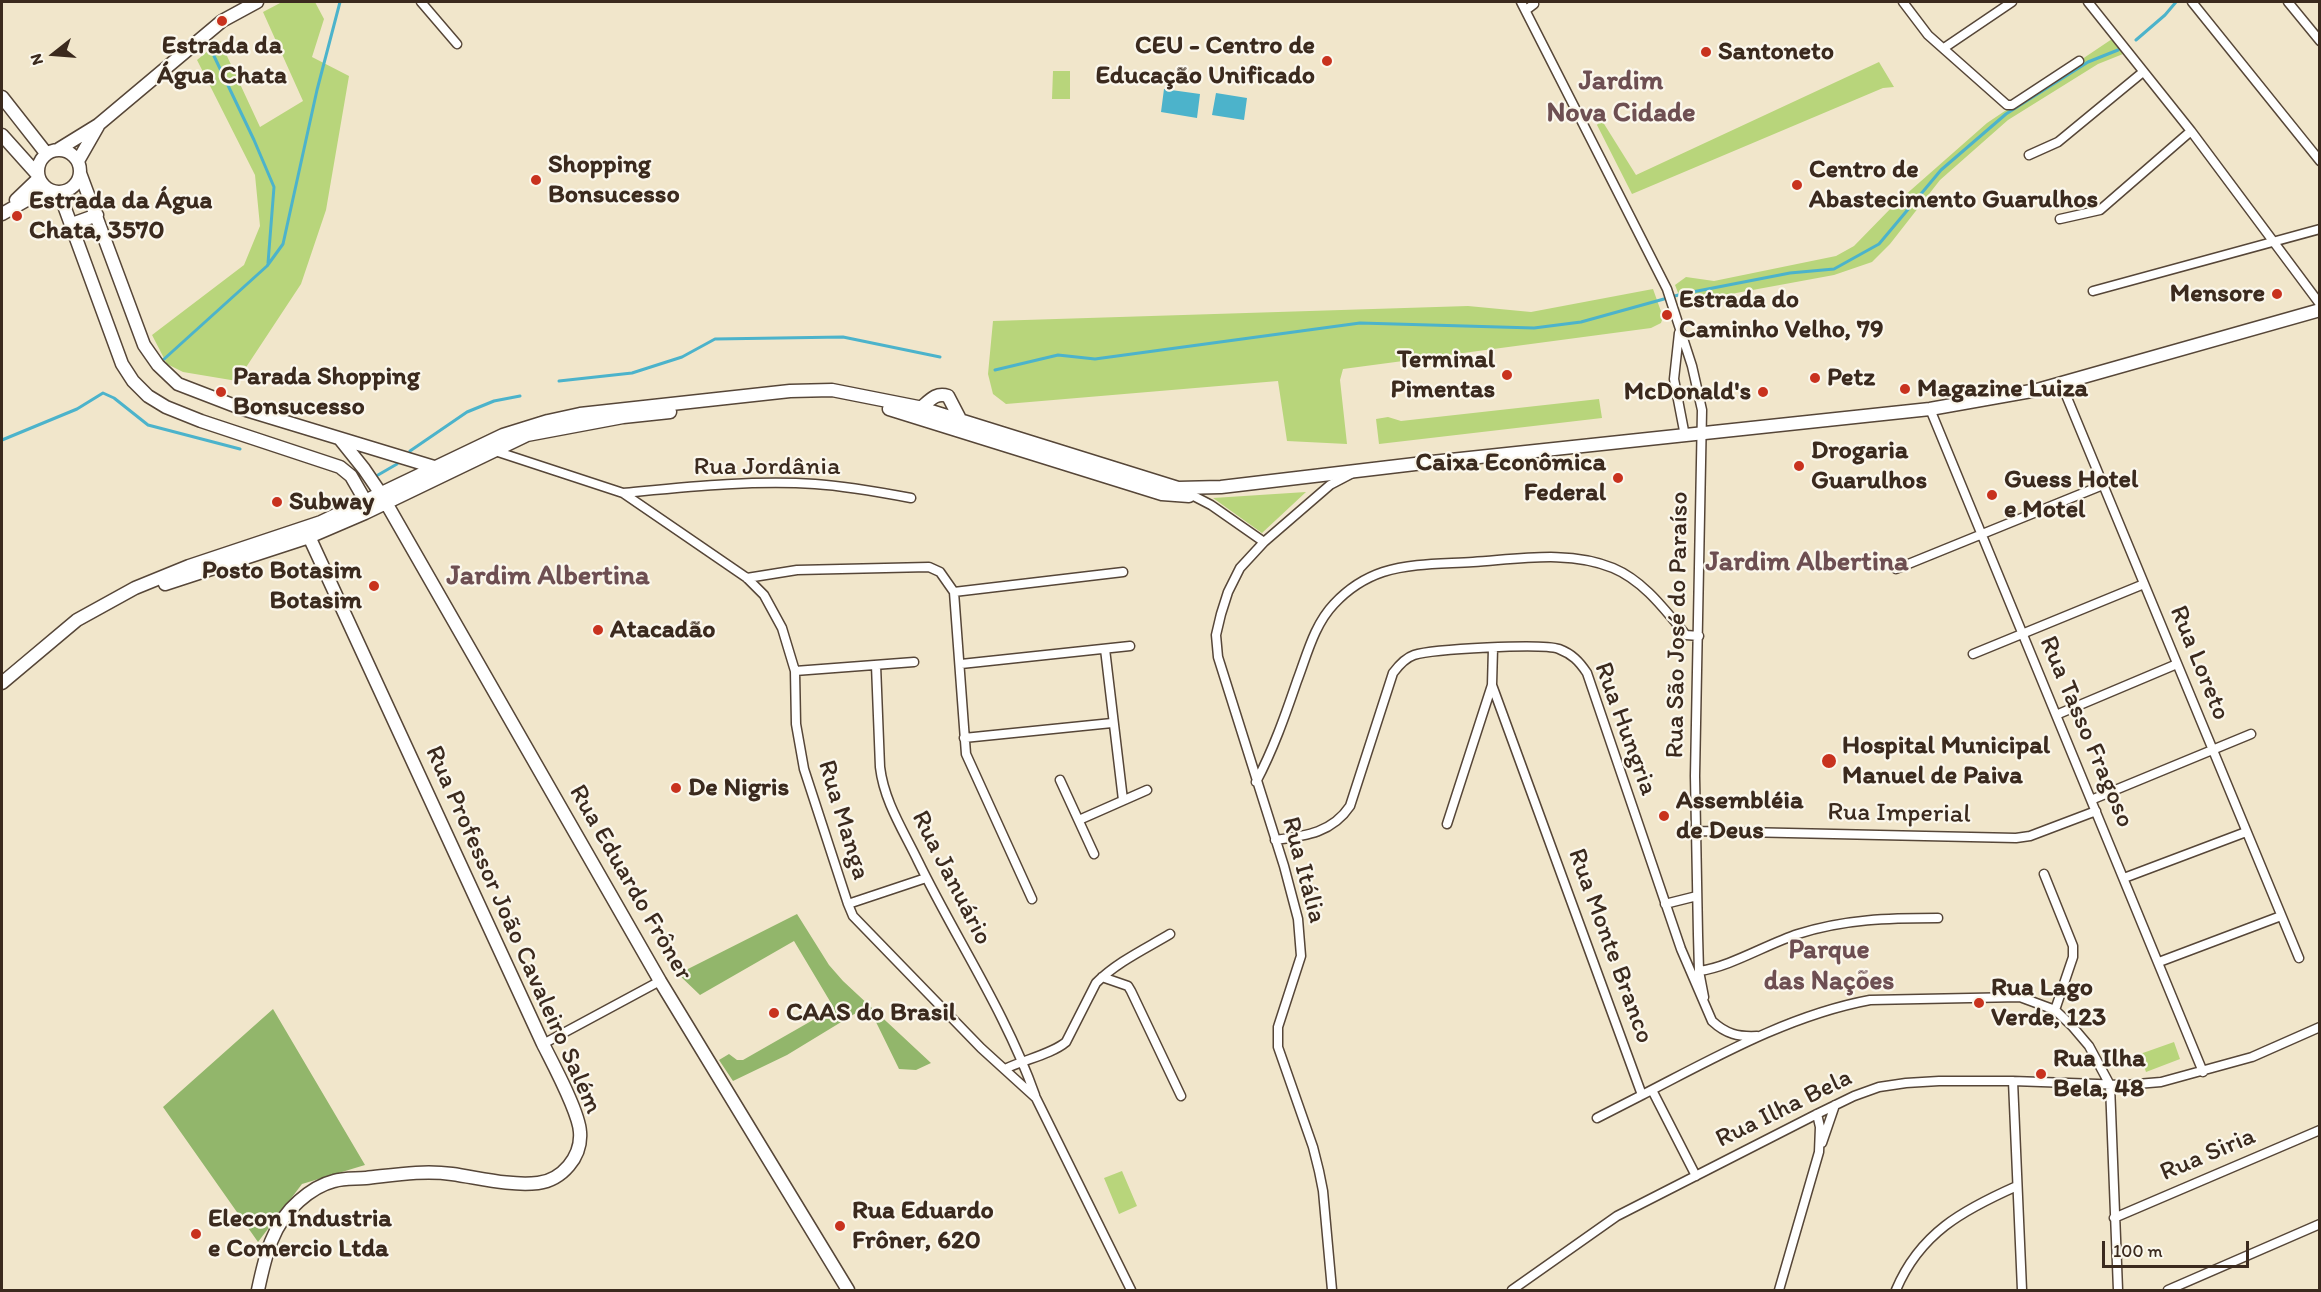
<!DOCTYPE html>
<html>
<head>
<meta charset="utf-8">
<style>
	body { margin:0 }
	#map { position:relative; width:2321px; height:1292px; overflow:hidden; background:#f1e6cb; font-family:Itim,sans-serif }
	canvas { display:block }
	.frame { position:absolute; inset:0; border:3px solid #3b2a1e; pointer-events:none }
	.north { position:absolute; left:24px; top:24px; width:60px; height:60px; -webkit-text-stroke:4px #fbf7ec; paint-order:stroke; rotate:253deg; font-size:16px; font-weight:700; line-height:24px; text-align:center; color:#3b2a1e }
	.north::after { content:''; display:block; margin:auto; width:21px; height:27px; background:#3b2a1e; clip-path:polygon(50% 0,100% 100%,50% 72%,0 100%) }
	.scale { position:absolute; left:2102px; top:1241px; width:147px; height:27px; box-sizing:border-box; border:3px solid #3b2a1e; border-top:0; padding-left:8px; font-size:18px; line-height:21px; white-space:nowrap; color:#3b2a1e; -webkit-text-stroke:4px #fbf7ec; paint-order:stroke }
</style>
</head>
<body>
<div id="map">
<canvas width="2321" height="1292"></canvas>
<div class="frame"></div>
<div class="north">N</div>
<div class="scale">100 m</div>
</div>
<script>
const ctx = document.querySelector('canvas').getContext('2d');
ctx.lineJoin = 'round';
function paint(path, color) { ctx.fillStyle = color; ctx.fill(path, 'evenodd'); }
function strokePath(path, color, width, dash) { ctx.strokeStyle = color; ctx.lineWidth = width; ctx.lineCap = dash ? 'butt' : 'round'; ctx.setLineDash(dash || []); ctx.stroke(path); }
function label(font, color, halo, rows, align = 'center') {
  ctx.font = font + ' Itim,sans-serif'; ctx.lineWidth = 4.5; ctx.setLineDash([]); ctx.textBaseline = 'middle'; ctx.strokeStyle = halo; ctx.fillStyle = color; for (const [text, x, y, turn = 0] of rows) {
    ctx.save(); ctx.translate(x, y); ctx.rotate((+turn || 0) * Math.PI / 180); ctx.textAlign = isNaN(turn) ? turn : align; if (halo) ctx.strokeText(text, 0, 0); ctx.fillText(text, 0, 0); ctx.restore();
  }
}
paint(new Path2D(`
	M 282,2 L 315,2 L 324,19 L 312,57 L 349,76 L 326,210 L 301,284 L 237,381 L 183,372 L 167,364 L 152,335 L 244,265 L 260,226 L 255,175 L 197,60 L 220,41 L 260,127 L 303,101 L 263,12 Z
	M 2112,39 L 2123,54 L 2098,64 L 2008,120 L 1940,180 L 1890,244 L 1872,262 L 1834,275 L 1682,303 L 1675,285 L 1686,277 L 1714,281 L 1836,256 L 1854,246 L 1895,204 L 1987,123 Z
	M 1879,62 L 1894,87 L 1883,88 L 1632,194 L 1597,125 L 1601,119 L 1636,175 Z
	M 1053,71 L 1070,71 L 1070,99 L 1052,99 Z
	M 1653,289 L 1663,317 L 1661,323 L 1651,328 L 1343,369 L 1340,380 L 1347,444 L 1287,441 L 1278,381 L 1006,404 L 993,394 L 988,374 L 993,321 L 1468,306 L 1531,312 Z
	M 1599,399 L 1602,418 L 1379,444 L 1376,419 L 1388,417 L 1401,421 Z
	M 1306,492 L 1262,533 L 1213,498 Z
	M 2174,1042 L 2180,1059 L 2146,1072 L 2140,1054 Z
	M 1122,1171 L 1137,1206 L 1119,1214 L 1104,1178 Z`), '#b8d57b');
paint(new Path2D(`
	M 797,914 L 829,965 L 843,981 L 931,1063 L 916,1070 L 899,1069 L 876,1022 L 856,1013 L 787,1055 L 733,1081 L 719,1060 L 729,1054 L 737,1060 L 743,1060 L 834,1008 L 794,941 L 700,995 L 678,974 Z
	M 273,1009 L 365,1165 L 302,1184 L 258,1242 L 163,1107 Z`), '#92b66b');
paint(new Path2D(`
	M 1164,89 L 1200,94 L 1197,118 L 1161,112 Z
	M 1216,93 L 1247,98 L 1244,120 L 1212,115 Z`), '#4cb3cb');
strokePath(new Path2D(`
	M 2136,40 L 2165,15 L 2176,2
	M 214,56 L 254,140 L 274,187 L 268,263
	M 163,360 L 267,266 L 283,244 L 317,90 L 340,2
	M 995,370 L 1058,355 L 1095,359 L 1360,323 L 1534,328 L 1581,322 L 1682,294 L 1790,273 L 1834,269 L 1879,244 L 1941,170 L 2006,114 L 2088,62 L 2118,50
	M 559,381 L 632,373 L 682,357 L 715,339 L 843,337 L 940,357
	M 2,440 L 77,409 L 103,393 L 114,398 L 148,425 L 240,449
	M 410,451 L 467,412 L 494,401 L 520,396
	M 378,475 L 397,464`), '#4cb3cb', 3);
const street = new Path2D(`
	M 421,2 L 457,44
	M 1521,2 L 1667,289 L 1692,366 L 1702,410 L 1695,776 L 1698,935 L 1699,971 L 1704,997
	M 1903,2 L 1928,35 L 2007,105 L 2012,105 L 2079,61
	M 2088,2 L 2191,131 L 2320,304
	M 2192,2 L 2320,161
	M 2288,2 L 2320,41
	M 1526,10 L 1534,4
	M 1944,48 L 2012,2
	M 2029,155 L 2058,142 L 2143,72
	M 2060,219 L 2100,210 L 2191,131
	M 2093,291 L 2320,229
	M 1679,333 L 1674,379 L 1685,436
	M 2061,383 L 2299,958
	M 1930,409 L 2203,1072
	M 492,450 L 623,493 L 747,578 L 764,595 L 782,628 L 795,671 L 796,724 L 804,769 L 848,904 L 853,916 L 981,1048 L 1036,1098 L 1131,1290
	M 1186,492 L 1211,505 L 1264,542
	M 623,493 C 687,487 751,480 815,484 C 847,486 879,492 911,498
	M 1896,569 L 2103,485
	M 747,578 L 797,570 L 929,567 L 940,572 L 954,592 L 966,754 L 1032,899
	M 954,592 L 1123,572
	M 1105,649 L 1123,800
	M 1973,654 L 2144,584
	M 961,664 L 1130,646
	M 876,665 L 880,767 C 884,801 903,830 918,861 C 956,939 1006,1013 1035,1095
	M 795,671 L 914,662
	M 1492,685 L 1642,1095 C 1714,1058 1789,1015 1870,1000 L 2020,997 L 2055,1010 L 2072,1026 L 2089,1046 L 2110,1085 L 2118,1290
	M 2056,715 L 2177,664
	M 964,738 L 1112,723
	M 1060,780 L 1094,854
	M 1256,782 C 1273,750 1285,716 1297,681 C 1307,655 1314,625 1334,604 C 1347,590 1365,578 1383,572 C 1412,563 1443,564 1473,562 C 1519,559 1570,550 1613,568 C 1644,581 1665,610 1686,635 L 1699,636
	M 2091,800 L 2251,734
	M 1079,820 L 1147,790
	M 1447,824 L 1492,685 L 1493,648
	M 1697,831 L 2016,838 L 2030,836 L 2096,811
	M 1275,840 C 1305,836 1332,833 1350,806 L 1393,673 C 1399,665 1405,658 1414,655 C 1433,649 1542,643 1559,649 C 1572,654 1579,661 1587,673 L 1681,949 L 1712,1021 C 1726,1034 1738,1037 1757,1036
	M 2044,874 L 2073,946 L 2073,957 L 2055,1010
	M 2124,878 L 2246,832
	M 848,904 L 926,878
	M 1665,904 L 1697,896
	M 2159,962 L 2281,916
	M 1699,971 C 1730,967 1767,944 1798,934 C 1845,919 1889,918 1938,918
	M 1102,977 L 1128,986 L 1131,991 L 1181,1096
	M 543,1044 L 660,981
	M 1005,1069 C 1023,1060 1052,1054 1066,1042 L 1096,983 C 1117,962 1145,949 1170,934
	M 2013,1081 L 2022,1290
	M 1652,1090 L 1696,1176
	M 1597,1118 L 1642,1095
	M 1822,1143 L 1835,1105
	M 2114,1218 L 2320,1130
	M 1332,1290 L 1323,1191 L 1319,1171 L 1313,1147 L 1278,1047 L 1278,1027 L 1301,956 L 1298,919 L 1284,866 L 1218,657 L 1216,635 L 1221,614 L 1228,592 L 1240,568 L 1264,542 L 1330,485 L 1351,474
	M 1512,1290 L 1617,1216 L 1817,1114 L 1854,1096 L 1879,1087 L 1906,1083 L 1939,1081 L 2013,1081 L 2125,1085 L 2161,1082 L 2252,1057 L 2320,1027
	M 1779,1290 L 1819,1152 L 1820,1127 L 1817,1114
	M 1896,1290 C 1920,1233 1963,1210 2017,1186
	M 2168,1290 L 2320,1224`);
const secondary = new Path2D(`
	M 2,97 L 46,153
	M 2,135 L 37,174
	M 59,149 L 98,125 L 222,21 L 257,2
	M38 171a21 21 0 1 1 42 0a21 21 0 1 1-42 0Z
	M 78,161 L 98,126
	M 80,173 L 144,345 L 158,365 L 178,384 L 243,409 L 434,467
	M 59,192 L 122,364 L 133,381 L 148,396 L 166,407 L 201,421 L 340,467 L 351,476 L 366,502
	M 16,200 L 39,178
	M 2,214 L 46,189
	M 72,224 L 97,215
	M 921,408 C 930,400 936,392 948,396 L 961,421
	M 889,409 L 1162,494 L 1189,496
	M 340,439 L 364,469 L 381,494 L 660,981 L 848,1290
	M 165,584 L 309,537 L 365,513 L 527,435 L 623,417 L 670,412
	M 2,683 L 77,620 L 135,588 L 189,566 L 321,522 L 503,435 L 548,421 L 580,414 L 790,391 L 832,390 L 918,407 L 1178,488 L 1221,487 L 1432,462 L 1930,409 L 2037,390 L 2320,310
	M 258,1290 C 265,1257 272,1224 299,1201 C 308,1193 322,1184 334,1181 C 344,1178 355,1179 366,1178 C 394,1175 423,1170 452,1174 C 480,1178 510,1186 538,1183 C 562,1180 582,1157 580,1132 C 579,1112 553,1064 543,1044 L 306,530`);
strokePath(street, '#564638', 11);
strokePath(secondary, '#564638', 15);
strokePath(street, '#fff', 8);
strokePath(secondary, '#fff', 12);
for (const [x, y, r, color] of [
	[222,21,6,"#c8321e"],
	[1706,52,6,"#c8321e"],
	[1327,61,6,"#c8321e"],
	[536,180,6,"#c8321e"],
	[1797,185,6,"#c8321e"],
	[17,216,6,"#c8321e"],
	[2277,294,6,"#c8321e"],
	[1667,315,6,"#c8321e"],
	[1507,375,6,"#c8321e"],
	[1815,378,6,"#c8321e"],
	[1905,389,6,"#c8321e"],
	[221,392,6,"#c8321e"],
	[1763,392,6,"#c8321e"],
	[1799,466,6,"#c8321e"],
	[1618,478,6,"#c8321e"],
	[1992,495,6,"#c8321e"],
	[277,502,6,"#c8321e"],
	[374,586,6,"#c8321e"],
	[598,630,6,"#c8321e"],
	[1829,761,8,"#c8321e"],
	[676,788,6,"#c8321e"],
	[1664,816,6,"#c8321e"],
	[1979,1003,6,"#c8321e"],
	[774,1013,6,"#c8321e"],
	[2041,1074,6,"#c8321e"],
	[840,1226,6,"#c8321e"],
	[196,1234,6,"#c8321e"]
]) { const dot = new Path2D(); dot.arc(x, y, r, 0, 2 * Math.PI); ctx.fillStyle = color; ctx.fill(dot); strokePath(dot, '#fbf7ec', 2); }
label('bold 26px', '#3b2a1e', '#fbf7ec', [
	["Estrada da",222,46,"center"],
	["Água Chata",222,76,"center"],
	["CEU - Centro de",1315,46,"right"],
	["Educação Unificado",1315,76,"right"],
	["Santoneto",1718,52],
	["Shopping",548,165],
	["Bonsucesso",548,195],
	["Centro de",1809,170],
	["Abastecimento Guarulhos",1809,200],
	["Estrada da Água",29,201],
	["Chata, 3570",29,231],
	["Mensore",2265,294,"right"],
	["Estrada do",1679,300],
	["Caminho Velho, 79",1679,330],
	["Terminal",1495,360,"right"],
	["Pimentas",1495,390,"right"],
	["Parada Shopping",233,377],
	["Bonsucesso",233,407],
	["Petz",1827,378],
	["Magazine Luiza",1917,389],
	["McDonald's",1751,392,"right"],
	["Drogaria",1811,451],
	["Guarulhos",1811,481],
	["Caixa Econômica",1606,463,"right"],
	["Federal",1606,493,"right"],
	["Guess Hotel",2004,480],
	["e Motel",2004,510],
	["Subway",289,502],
	["Posto Botasim",362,571,"right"],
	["Botasim",362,601,"right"],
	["Atacadão",610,630],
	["Hospital Municipal",1842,746],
	["Manuel de Paiva",1842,776],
	["De Nigris",688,788],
	["Assembléia",1676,801],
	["de Deus",1676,831],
	["Rua Lago",1991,988],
	["Verde, 123",1991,1018],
	["CAAS do Brasil",786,1013],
	["Rua Ilha",2053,1059],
	["Bela, 48",2053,1089],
	["Rua Eduardo",852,1211],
	["Frôner, 620",852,1241],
	["Elecon Industria",208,1219],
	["e Comercio Ltda",208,1249]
], 'left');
label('26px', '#3b2a1e', '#fbf7ec', [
	["Rua Jordânia",767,467],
	["Rua São José do Paraíso",1678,625,-89],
	["Rua Loreto",2199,663,68],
	["Rua Hungria",1625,729,70],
	["Rua Tasso Fragoso",2086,732,67],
	["Rua Imperial",1899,814,1],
	["Rua Manga",843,820,73],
	["Rua Itália",1303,870,75],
	["Rua Januário",951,878,63],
	["Rua Eduardo Frôner",630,883,60],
	["Rua Professor João Cavaleiro Salém",513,930,66],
	["Rua Monte Branco",1610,946,70],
	["Rua Ilha Bela",1784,1109,-26],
	["Rua Siria",2208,1155,-23]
]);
label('bold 27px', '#6e4f52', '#fbf7ec', [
	["Parque",1829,951],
	["das Nações",1829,982]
]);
label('bold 28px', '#6e4f52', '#fbf7ec', [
	["Jardim",1621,82],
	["Nova Cidade",1621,114],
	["Jardim Albertina",1807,563],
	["Jardim Albertina",548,577]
]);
</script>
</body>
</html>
